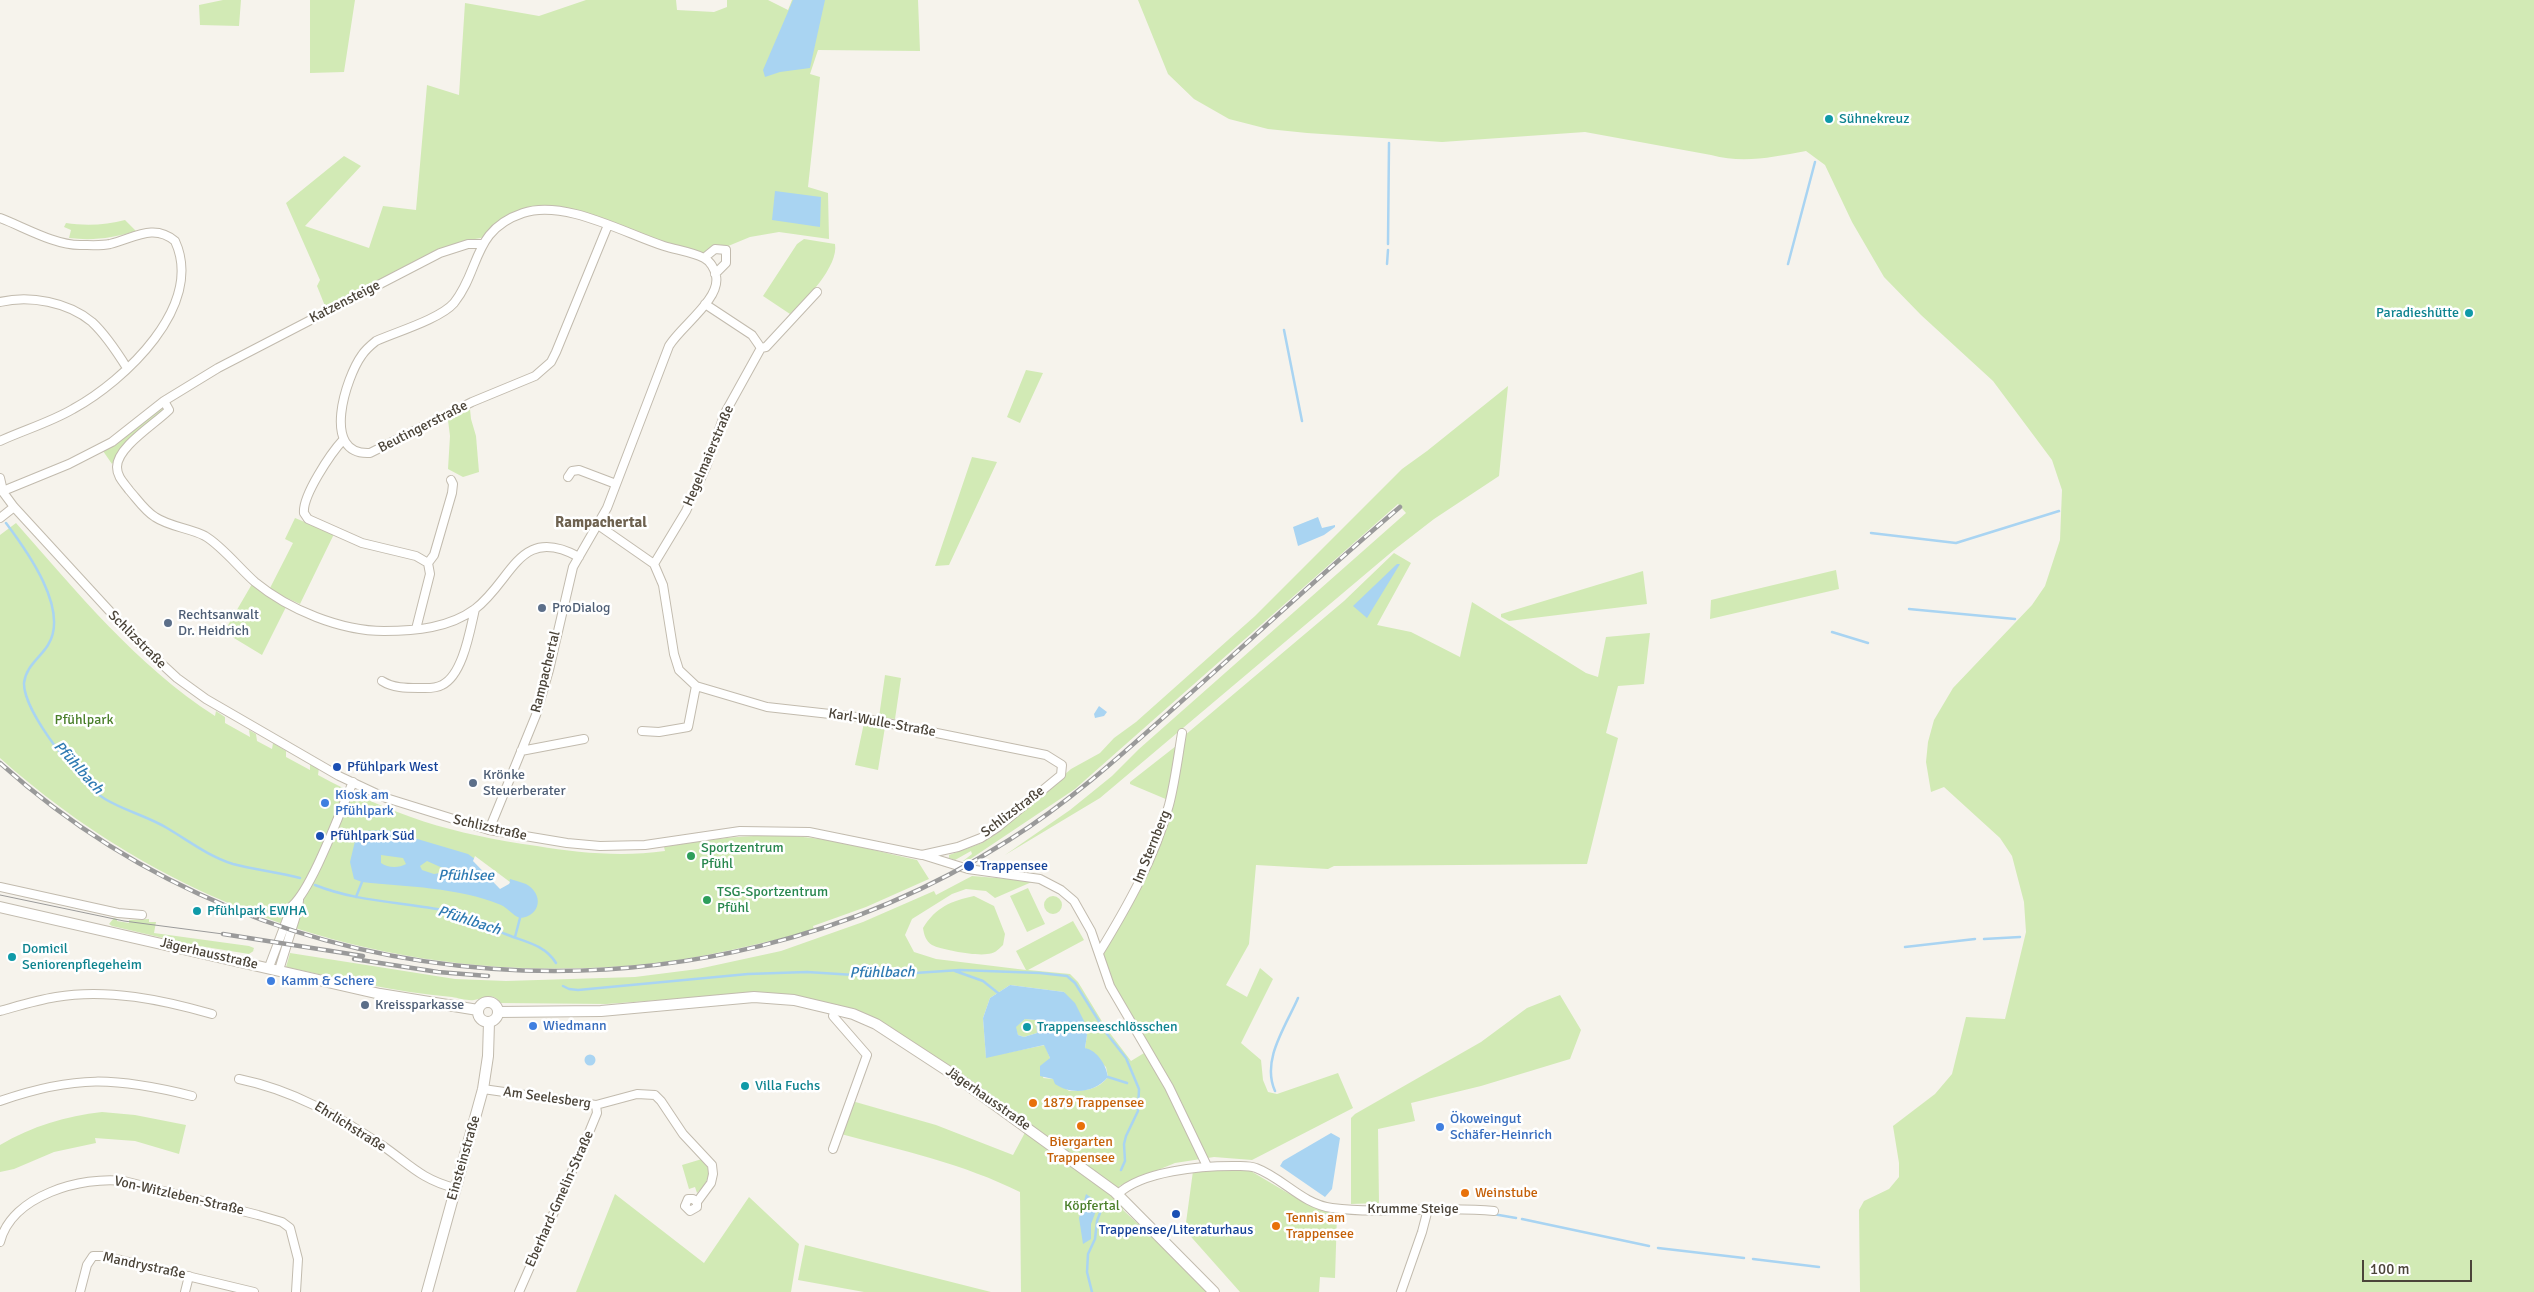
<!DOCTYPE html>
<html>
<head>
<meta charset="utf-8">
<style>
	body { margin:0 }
	#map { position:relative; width:2534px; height:1292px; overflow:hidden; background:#f6f3ec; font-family:Signika,sans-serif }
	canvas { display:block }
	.scale { position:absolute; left:2362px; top:1260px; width:110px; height:22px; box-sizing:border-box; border:2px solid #4b4439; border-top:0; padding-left:6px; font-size:15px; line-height:18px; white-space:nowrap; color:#4b4439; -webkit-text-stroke:4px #fff; paint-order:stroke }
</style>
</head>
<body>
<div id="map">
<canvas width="2534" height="1292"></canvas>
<div class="scale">100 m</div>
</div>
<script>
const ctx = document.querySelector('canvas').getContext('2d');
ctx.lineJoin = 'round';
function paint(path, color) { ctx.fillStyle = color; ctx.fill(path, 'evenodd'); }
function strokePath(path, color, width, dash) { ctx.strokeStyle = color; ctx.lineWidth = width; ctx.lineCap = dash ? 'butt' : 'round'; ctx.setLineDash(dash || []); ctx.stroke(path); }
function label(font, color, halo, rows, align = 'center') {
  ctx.font = font + ' Signika,sans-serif'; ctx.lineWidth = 5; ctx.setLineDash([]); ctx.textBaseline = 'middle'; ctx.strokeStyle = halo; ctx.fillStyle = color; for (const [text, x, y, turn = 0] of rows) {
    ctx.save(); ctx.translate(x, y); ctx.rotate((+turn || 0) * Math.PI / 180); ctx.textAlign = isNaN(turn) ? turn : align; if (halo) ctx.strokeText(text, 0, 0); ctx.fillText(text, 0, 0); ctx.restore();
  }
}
paint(new Path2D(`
	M 223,0 L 241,0 L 239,26 L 200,25 L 199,5 Z
	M 310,0 L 355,0 L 344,72 L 310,73 Z
	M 586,0 L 676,0 L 677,10 L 714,12 L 727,7 L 727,0 L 768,0 L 788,10 L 792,0 L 918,0 L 920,51 L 818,50 L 810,74 L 820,77 L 808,187 L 828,193 L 829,239 L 779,232 L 750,237 L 704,256 L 582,214 L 535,209 L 511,216 L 481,238 L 463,241 L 325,306 L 317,286 L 320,280 L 286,203 L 344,156 L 361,166 L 305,226 L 369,248 L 383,206 L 416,210 L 427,85 L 459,95 L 465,3 L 539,16 Z
	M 1138,0 L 2534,0 L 2534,1292 L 1860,1292 L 1859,1210 L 1864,1201 L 1889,1189 L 1899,1177 L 1899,1163 L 1893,1126 L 1935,1094 L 1952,1074 L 1966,1017 L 2005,1019 L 2026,932 L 2024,902 L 2012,856 L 2000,838 L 1944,787 L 1931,792 L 1926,762 L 1928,742 L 1934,720 L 1953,688 L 2032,605 L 2045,586 L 2060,540 L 2062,490 L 2052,460 L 1993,381 L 1921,315 L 1884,277 L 1852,222 L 1825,165 L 1806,151 C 1773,157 1744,164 1711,155 L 1585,132 L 1442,142 L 1307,133 L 1268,129 L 1229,119 L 1194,99 L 1168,74 Z
	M 125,220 L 136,231 C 113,238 93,241 69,238 L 71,230 L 64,227 L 66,223 C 85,226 107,225 125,220 Z
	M 804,239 L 835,244 C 839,266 805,301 790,314 L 763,296 L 797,244 Z
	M 1026,370 L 1043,373 L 1020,423 L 1007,417 Z
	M 1508,386 L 1499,476 L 1434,519 L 1394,550 L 1100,798 L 1005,855 L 1070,810 L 1112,776 L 1139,749 L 1406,513 L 1398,504 L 1075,789 L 966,862 L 963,861 L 972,854 L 971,851 L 955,860 L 949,858 L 949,855 L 982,843 L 997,833 L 1071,769 L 1100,753 L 1114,738 L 1136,722 L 1255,616 L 1402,469 L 1427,451 Z
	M 161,406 L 163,410 L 123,447 L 112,464 L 103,451 Z
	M 470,409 L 471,419 L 476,436 L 479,472 L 463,477 L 448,469 L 450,436 L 448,420 Z
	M 972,457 L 997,462 L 949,565 L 935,566 Z
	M 295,518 L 334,534 L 300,604 L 269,590 L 293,543 L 285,539 Z
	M 16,523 C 77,592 136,665 215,716 L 216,711 L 225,717 L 225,723 L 250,737 L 249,730 L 256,734 L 257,741 L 272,749 L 273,743 L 286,751 L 286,757 L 310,770 L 310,764 L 319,768 L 318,775 C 394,816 451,834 537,846 C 579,853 622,857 665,851 L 664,847 C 715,838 768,831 820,839 C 852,844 884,853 917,860 L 929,879 L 866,907 L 813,926 L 814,930 C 759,944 704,958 647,964 C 409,988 179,918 0,758 L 0,535 Z
	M 1394,553 L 1411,563 L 1377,625 L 1411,632 L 1460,657 L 1472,602 L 1586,673 L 1598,677 L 1606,637 L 1650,633 L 1644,684 L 1618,686 L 1606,733 L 1618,738 L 1587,864 L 1334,866 L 1328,869 L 1256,865 L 1249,944 L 1226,985 L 1247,997 L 1260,968 L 1273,979 L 1241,1043 L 1261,1060 L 1263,1080 L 1268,1092 L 1277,1094 L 1338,1073 L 1353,1108 L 1252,1160 L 1214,1157 L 1175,1163 L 1119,1186 L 1123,1210 L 1213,1292 L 1021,1292 L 1020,1192 C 964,1164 901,1150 841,1134 L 852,1101 L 936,1125 L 1013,1155 L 1029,1125 L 890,1029 L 758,993 L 606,1004 L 501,1003 C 492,992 486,998 474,1000 C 468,1001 458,998 452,997 C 395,992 341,979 286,967 L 290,953 L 455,979 L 506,981 L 635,977 L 698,969 L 781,951 L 863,922 L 934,891 L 936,895 L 972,876 L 1034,881 L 995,898 L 986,891 L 966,889 L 952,894 L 912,919 L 905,935 L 914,952 L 936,959 L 1026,970 L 1016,951 L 1073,921 L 1084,940 L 1028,970 L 1070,974 L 1078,982 L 1106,1028 L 1131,1061 L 1149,1050 L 1115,996 L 1098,945 C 1133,909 1150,846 1168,800 L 1130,784 L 1130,782 L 1176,746 L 1184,736 L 1344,601 ZM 1010,985 L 1064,992 L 1087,1035 L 1085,1048 L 1106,1067 L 1108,1077 C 1098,1090 1084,1091 1069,1091 L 1053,1079 L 1043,1078 L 1050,1058 L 1045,1045 L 986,1057 L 983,1018 L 990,998 Z
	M 1836,570 L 1839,589 L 1710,619 L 1711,600 Z
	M 1643,571 L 1647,604 L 1509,621 L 1501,617 L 1501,614 Z
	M 252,584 L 286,607 L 262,655 L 224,632 Z
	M 885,675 L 901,678 L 895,719 L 879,717 Z
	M 864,723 L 885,727 L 878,770 L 855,765 Z
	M 1028,888 L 1045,924 L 1027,932 L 1010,896 Z
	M 974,896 L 994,906 L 1005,934 L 1003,945 C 998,950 994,954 987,954 C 976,956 942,950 932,945 C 926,941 924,935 923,928 C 936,907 951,901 974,896 Z
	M1044 905a9 9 0 1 1 18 0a9 9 0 1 1-18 0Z
	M 114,918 L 117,919 L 117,921 L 129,923 L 129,920 L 149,919 L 149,922 L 156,922 L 154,933 L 249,946 L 254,948 L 253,951 L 255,950 L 249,954 L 193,945 L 112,926 L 109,924 Z
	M 1560,995 L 1581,1030 L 1570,1059 L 1481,1086 L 1411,1103 L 1415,1121 L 1378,1129 L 1379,1203 L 1351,1204 L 1351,1118 L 1355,1114 L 1481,1042 L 1527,1008 Z
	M 1025,1019 L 1036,1020 L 1037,1033 L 1024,1037 L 1018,1035 L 1015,1027 Z
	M 102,1112 L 135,1115 L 186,1125 L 179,1154 L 135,1141 L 95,1138 L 96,1143 L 54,1152 L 14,1169 L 0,1172 L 0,1145 C 32,1126 66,1116 102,1112 Z
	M 702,1159 C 714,1171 708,1183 697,1193 L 695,1187 L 689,1189 L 682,1165 Z
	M 1229,1169 L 1249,1170 L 1303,1202 L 1337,1215 L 1335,1278 L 1320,1277 L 1319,1292 L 1240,1292 L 1185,1230 L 1193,1171 Z
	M 615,1194 L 704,1263 L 749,1197 L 799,1244 L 791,1292 L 576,1292 Z
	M 805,1245 L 991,1292 L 864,1292 L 798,1280 Z`), '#d2eab5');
paint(new Path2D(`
	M 793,0 L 825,0 L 810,68 L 780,72 L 765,77 L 763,70 Z
	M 775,191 L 821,197 L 820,227 L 772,220 Z
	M 1318,517 L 1322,528 L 1335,525 L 1335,527 L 1324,535 L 1298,546 L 1293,527 Z
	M 1397,564 L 1400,564 L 1367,618 L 1353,606 Z
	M 1099,706 L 1107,712 L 1104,716 L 1095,718 L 1094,714 Z
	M 387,830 L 468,854 L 509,884 L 510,879 C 516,881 521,882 526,884 C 544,894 541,916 520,918 C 512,915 508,908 501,905 C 457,887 408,887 362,882 L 354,879 L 350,862 L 356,837 L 364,831 ZM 381,855 L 403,858 L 406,864 C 399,868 388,868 381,863 ZM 427,861 L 447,870 L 446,872 L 434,874 L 422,870 L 420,866 Z
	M 1010,985 L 1064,992 L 1075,1003 L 1084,1021 L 1087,1035 L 1085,1048 C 1098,1051 1106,1065 1108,1077 C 1095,1093 1071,1095 1055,1084 L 1053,1079 L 1040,1076 L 1040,1066 L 1050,1058 L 1044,1045 L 986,1058 L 983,1018 L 990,998 ZM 1025,1019 L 1036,1020 L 1037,1033 L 1024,1037 L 1018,1035 L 1016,1027 Z
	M584.5 1060a5.5 5.5 0 1 1 11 0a5.5 5.5 0 1 1-11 0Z
	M 1331,1133 L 1340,1138 L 1332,1189 L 1325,1197 L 1280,1166 L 1283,1161 Z
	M 1086,1194 L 1099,1203 L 1091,1224 L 1091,1239 L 1083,1244 L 1079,1218 Z`), '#a9d4f2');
paint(new Path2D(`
	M 475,856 L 510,882 L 509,884 L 500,889 L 473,861 Z`), '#f6f3ec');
strokePath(new Path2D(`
	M 1388,244 L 1389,143
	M 1387,264 L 1388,250
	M 1788,264 L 1815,162
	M 1284,330 L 1302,421
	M 6,523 C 27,551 70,610 48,645 C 40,658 26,666 24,683 C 23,712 81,784 105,799 C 125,811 147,816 167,828 C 189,841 208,856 233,864 C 255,870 278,872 300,878
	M 1871,533 L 1956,543 L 2059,511
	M 1909,609 L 2015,619
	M 1832,632 L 1868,643
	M 315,885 C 357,902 403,902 447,911 C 469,915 487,927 508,935 C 526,942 545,945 556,963
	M 356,897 L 362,882
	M 515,937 L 520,918
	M 1984,939 L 2020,937
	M 1905,947 L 1975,939
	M 955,971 L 983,981 L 998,993
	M 563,986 L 569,989 L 578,990 L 748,974 L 807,972 L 870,976 L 960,970 L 1040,973 L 1067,976 L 1075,983 L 1107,1034 L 1126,1058 L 1139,1089
	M 1108,1077 L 1127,1083
	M 1275,1091 C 1261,1060 1286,1026 1298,998
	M 1121,1170 L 1125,1161 L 1124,1144 L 1126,1136 L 1138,1111 L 1139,1089
	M 1493,1214 L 1516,1218
	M 1522,1219 L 1649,1246
	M 1658,1248 L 1744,1258
	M 1753,1259 L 1819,1267
	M 1092,1292 L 1087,1272 L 1088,1254 L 1095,1239 L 1097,1221 L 1104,1202`), '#a9d4f2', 2.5);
const minor = new Path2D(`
	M 0,218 C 24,227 54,245 80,245 C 89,245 101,246 110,244 C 134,238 154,223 175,241 C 205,306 124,381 73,409 C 51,422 24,430 0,441
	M 704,258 L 715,249 L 726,250 L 726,263 L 715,274
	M 0,302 C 30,295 68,302 92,322 C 106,335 117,352 127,368
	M 761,348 L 766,347 L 817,292
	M 164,401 L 169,410 C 155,424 117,447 117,467 C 117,477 124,483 129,490 C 137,499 145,511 155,517 C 170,527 190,528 205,536 C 222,546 240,569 255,582 C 289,610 341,631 384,631 C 416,631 449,628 475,609 C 513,580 519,524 579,557
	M 343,440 C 331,453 302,496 304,513 L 308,519 L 362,543 L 416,556 L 428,563 L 430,574 L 416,629
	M 568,477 L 572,471 L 579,470 L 616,484
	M 0,478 L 3,491
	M 0,488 L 14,507 L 138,642 L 177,678 L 206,699 L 339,776 L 386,798 L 489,830 L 567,843 L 600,846 L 645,845 L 740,831 L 809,832 L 922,855 L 958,847 L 981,838 L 998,827 L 1061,775 L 1062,765 L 1046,755 L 857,717 L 767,707 L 696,686 L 679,670 L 674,654 L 663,585 L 654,564 L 598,525
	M 3,491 L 69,464 L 112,442 L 164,401 L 218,368 L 440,253 L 468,244 L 482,244
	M 0,518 L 14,507
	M 428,563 L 434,555 L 452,493 L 453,484 L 451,480
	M 654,564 L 686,511 L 706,467 L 725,413 L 761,348 L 752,335 L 705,304
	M 382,681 C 393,688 406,688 419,688 C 427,688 435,689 442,685 C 463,675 470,630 475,609
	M 642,731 L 659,732 L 688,727 L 696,686
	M 521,751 L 584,739
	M 489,830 L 536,715 L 549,670 L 573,567 L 607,508 L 669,346 C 680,327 721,299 716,276 C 715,269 710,261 704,258 C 692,252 677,250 664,246 C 624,233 564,199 523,213 C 472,230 481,269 454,303 C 440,319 396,332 376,341 C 371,345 366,349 362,355 C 346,377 320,456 370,453 L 472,402 L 535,376 L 551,362 L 556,352 L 608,225
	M 923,855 L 968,869 L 1040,879 L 1061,890 L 1074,901 L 1091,931 L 1110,986 L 1169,1087 L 1207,1166
	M 0,887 L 118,913 L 142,915
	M 1099,953 C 1127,907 1155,858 1169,805 C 1175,782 1178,757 1182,733
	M 269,967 L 292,906 C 313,887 340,811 353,782
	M 279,970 L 298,909 L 299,900
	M 0,1011 C 18,1006 37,1000 56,997 C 107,988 163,1000 212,1014
	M 239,1079 C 293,1090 338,1116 383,1146 C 409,1164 422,1180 455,1188
	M 483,1089 L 596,1105 L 637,1094 L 655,1095 L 661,1101 L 683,1134 L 712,1165 L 713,1174 L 711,1183 L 697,1202 L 697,1207 L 690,1211 L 685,1206 L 688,1199 L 693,1199 L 697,1202
	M 0,1101 C 75,1075 116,1077 192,1096
	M 833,1149 L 867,1055 L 833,1016 L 835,1009
	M 1118,1194 C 1142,1171 1201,1166 1233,1166 C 1240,1166 1249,1165 1256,1168 C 1283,1178 1302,1204 1332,1208 C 1386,1215 1440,1205 1494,1211
	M 0,1242 C 12,1195 82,1176 124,1181 L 258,1215 L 282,1222 L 290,1228 L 298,1259 L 296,1292
	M 80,1292 L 87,1265 L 93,1256 L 104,1256 L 254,1292
	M 185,1292 L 189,1276
	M 519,1292 L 590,1130 L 597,1113 L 596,1105
	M 1401,1292 L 1422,1232 L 1428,1209`);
const tertiary = new Path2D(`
	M 0,907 L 380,994 L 478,1010
	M478 1012a10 10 0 1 1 20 0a10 10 0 1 1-20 0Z
	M 498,1012 L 601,1011 L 754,997 L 794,1000 L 853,1014 L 876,1024 L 951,1073 L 1115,1192 L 1214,1292
	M 427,1292 L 483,1089 L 488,1056 L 489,1022`);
strokePath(minor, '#c2bbae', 10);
strokePath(tertiary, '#c2bbae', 12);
strokePath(minor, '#fff', 8);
strokePath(tertiary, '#fff', 10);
strokePath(new Path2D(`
	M 0,895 L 124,921 L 223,934`), '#9a9a9a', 1);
const rail = new Path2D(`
	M 0,763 C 276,1012 699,1037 1009,840 C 1073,800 1128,749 1184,699 C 1256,635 1327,569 1400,507
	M 223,934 L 363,956
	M 354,959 L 438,972 L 488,976`);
strokePath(rail, '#9a9a9a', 4.5);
strokePath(rail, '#fff', 2.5, [8]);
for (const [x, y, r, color] of [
	[1829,119,5,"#0f9aa8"],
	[2469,313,5,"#0f9aa8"],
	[542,608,5,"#5c6f8a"],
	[168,623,5,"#5c6f8a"],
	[337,767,5,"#1a4fb4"],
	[473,783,5,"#5c6f8a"],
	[325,803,5,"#3f7fe0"],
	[320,836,5,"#1a4fb4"],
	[691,856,5,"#2e9e5b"],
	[969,866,6,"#1a4fb4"],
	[707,900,5,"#2e9e5b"],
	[197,911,5,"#0f9aa8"],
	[12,957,5,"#0f9aa8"],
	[271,981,5,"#3f7fe0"],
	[365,1005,5,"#5c6f8a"],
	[533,1026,5,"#3f7fe0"],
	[1027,1027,5,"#0f9aa8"],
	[745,1086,5,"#0f9aa8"],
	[1033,1103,5,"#e8710a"],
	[1081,1126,5,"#e8710a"],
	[1440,1127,5,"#3f7fe0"],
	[1465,1193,5,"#e8710a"],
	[1176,1214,5,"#1a4fb4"],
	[1276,1226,5,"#e8710a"]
]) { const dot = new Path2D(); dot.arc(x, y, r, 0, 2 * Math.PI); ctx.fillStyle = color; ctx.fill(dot); strokePath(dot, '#fff', 2); }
label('14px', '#0d838f', '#fff', [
	["Sühnekreuz",1839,119],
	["Paradieshütte",2459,313,"right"],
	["Pfühlpark EWHA",207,911],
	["Domicil",22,949],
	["Seniorenpflegeheim",22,965],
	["Trappenseeschlösschen",1037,1027],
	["Villa Fuchs",755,1086]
], 'left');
label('14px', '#4b4439', '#fff', [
	["Katzensteige",345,302,-27],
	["Beutingerstraße",423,427,-27],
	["Hegelmaierstraße",709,456,-67],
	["Schlizstraße",137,640,45],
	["Rampachertal",546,672,-76],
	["Karl-Wulle-Straße",882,723,10],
	["Schlizstraße",1013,812,-37],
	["Schlizstraße",490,828,13],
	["Im Sternberg",1152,847,-68],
	["Jägerhausstraße",209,954,13],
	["Am Seelesberg",547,1098,8],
	["Jägerhausstraße",988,1099,35],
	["Ehrlichstraße",350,1127,32],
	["Einsteinstraße",464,1158,-74],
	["Von-Witzleben-Straße",179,1196,13],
	["Eberhard-Gmelin-Straße",560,1199,-66],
	["Krumme Steige",1413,1209],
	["Mandrystraße",144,1266,12]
]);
label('14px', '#4e5e75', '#fff', [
	["ProDialog",552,608],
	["Rechtsanwalt",178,615],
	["Dr. Heidrich",178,631],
	["Krönke",483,775],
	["Steuerberater",483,791],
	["Kreissparkasse",375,1005]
], 'left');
label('14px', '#4a7f2a', '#fff', [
	["Pfühlpark",84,720],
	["Köpfertal",1092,1206]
]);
label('14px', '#164399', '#fff', [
	["Pfühlpark West",347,767],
	["Pfühlpark Süd",330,836],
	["Trappensee",980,866],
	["Trappensee/Literaturhaus",1176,1230,"center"]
], 'left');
label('14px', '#366cbe', '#fff', [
	["Kiosk am",335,795],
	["Pfühlpark",335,811],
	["Kamm & Schere",281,981],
	["Wiedmann",543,1026],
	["Ökoweingut",1450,1119],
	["Schäfer-Heinrich",1450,1135]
], 'left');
label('14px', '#27864d', '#fff', [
	["Sportzentrum",701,848],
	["Pfühl",701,864],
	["TSG-Sportzentrum",717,892],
	["Pfühl",717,908]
], 'left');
label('14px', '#c56008', '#fff', [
	["1879 Trappensee",1043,1103],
	["Biergarten",1081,1142,"center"],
	["Trappensee",1081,1158,"center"],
	["Weinstube",1475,1193],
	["Tennis am",1286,1218],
	["Trappensee",1286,1234]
], 'left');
label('bold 15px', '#6e6250', '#fff', [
	["Rampachertal",601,523]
]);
label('italic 15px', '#2e7ab2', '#fff', [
	["Pfühlbach",78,768,48],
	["Pfühlsee",466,876],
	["Pfühlbach",469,921,18],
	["Pfühlbach",882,973,-1]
]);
</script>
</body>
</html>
